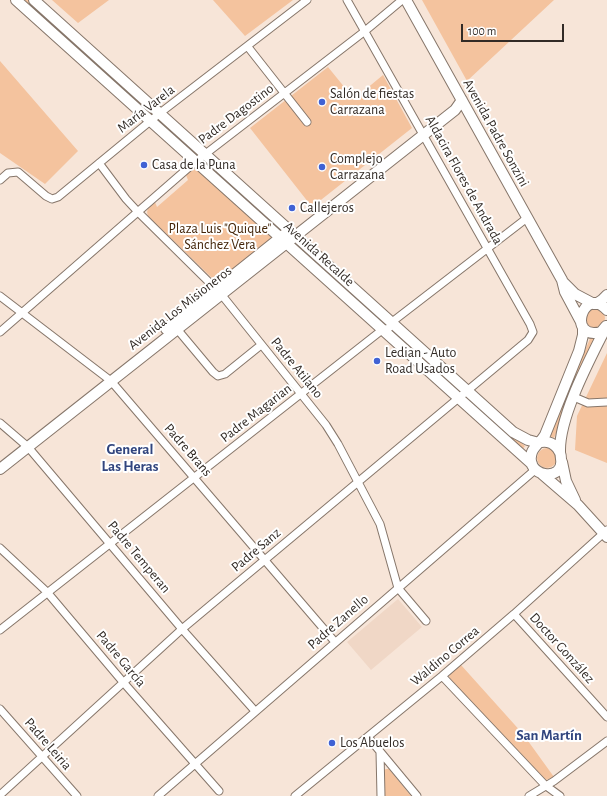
<!DOCTYPE html>
<html>
<head>
<meta charset="utf-8">
<style>
	body { margin:0 }
	#map { position:relative; width:607px; height:796px; overflow:hidden; background:#f7e5d8; font-family:"Alegreya Sans",sans-serif }
	canvas { display:block }
	.scale { position:absolute; left:461px; top:24px; width:103px; height:18px; box-sizing:border-box; border:2px solid #322b26; border-top:0; padding-left:5px; font-size:12px; line-height:14px; white-space:nowrap; color:#322b26; -webkit-text-stroke:3px #fff; paint-order:stroke }
</style>
</head>
<body>
<div id="map">
<canvas width="607" height="796"></canvas>
<div class="scale">100 m</div>
</div>
<script>
const ctx = document.querySelector('canvas').getContext('2d');
ctx.lineJoin = 'round';
function paint(path, color) { ctx.fillStyle = color; ctx.fill(path, 'evenodd'); }
function strokePath(path, color, width, dash) { ctx.strokeStyle = color; ctx.lineWidth = width; ctx.lineCap = dash ? 'butt' : 'round'; ctx.setLineDash(dash || []); ctx.stroke(path); }
function label(font, color, halo, rows, align = 'center') {
  ctx.font = font + ' "Alegreya Sans",sans-serif'; ctx.lineWidth = 4; ctx.setLineDash([]); ctx.textBaseline = 'middle'; ctx.strokeStyle = halo; ctx.fillStyle = color; for (const [text, x, y, turn = 0] of rows) {
    ctx.save(); ctx.translate(x, y); ctx.rotate((+turn || 0) * Math.PI / 180); ctx.textAlign = isNaN(turn) ? turn : align; if (halo) ctx.strokeText(text, 0, 0); ctx.fillText(text, 0, 0); ctx.restore();
  }
}
paint(new Path2D(`
	M 398,599 L 422,627 L 371,670 L 347,642 Z`), '#f0d7c6');
paint(new Path2D(`
	M 22,0 L 29,0 L 149,108 L 146,112 Z
	M 52,0 L 109,0 L 78,23 Z
	M 213,0 L 293,0 L 245,36 Z
	M 422,0 L 554,0 L 467,81 Z
	M 0,61 L 78,151 L 45,184 L 0,153 Z
	M 328,67 L 354,99 L 383,75 L 412,128 L 312,207 L 250,128 Z
	M 163,121 L 197,152 L 193,154 L 159,123 Z
	M 214,167 L 280,227 L 277,230 L 210,170 Z
	M 195,169 L 198,170 L 270,234 L 272,237 L 271,242 L 221,282 L 217,282 L 214,280 L 148,216 L 147,212 L 148,209 L 155,202 L 157,207 L 188,180 L 186,175 L 192,170 Z
	M 300,245 L 388,325 L 386,326 L 297,249 Z
	M585 318a10 10 0 1 1 20 0a10 10 0 1 1-20 0Z
	M 394,329 L 459,387 L 456,390 L 391,332 Z
	M 591,336 L 596,338 L 554,438 L 549,436 Z
	M 607,353 L 607,463 L 575,450 L 577,416 Z
	M 469,397 L 525,446 L 522,450 L 466,398 Z
	M537 458a10 10 0 1 1 20 0a10 10 0 1 1-20 0Z
	M 461,665 L 523,734 L 554,777 L 546,780 L 544,778 L 450,679 L 449,676 L 451,673 Z
	M 386,769 L 389,769 L 411,796 L 385,796 L 384,770 Z`), '#f4c39e');
const street = new Path2D(`
	M 248,47 L 307,122
	M 99,163 L 126,199 L 138,212 L 221,294 L 326,425 L 338,444 L 380,524 L 398,588 L 426,621
	M 0,180 L 8,173 L 18,172 L 46,196 L 52,199 L 58,197 L 160,113 L 307,0
	M 0,296 L 111,381 L 335,642
	M 177,329 L 213,372 L 218,376 L 225,374 L 261,345
	M 0,332 L 195,162 L 365,31 L 402,0
	M 574,397 L 588,403 L 607,402
	M 0,423 L 28,447 L 182,629 L 255,711
	M 0,548 L 47,592 L 123,682 L 219,791
	M 514,614 L 607,717
	M 0,630 L 382,330 L 389,328 L 392,322 L 527,218
	M 442,676 L 545,785 L 560,796
	M 0,709 L 77,796
	M 368,737 L 417,796
	M 380,752 L 381,796
	M 0,795 L 182,629 L 528,340 L 533,332 L 530,324 L 347,0
	M 158,796 L 536,469
	M 295,796 L 442,676 L 514,614 L 607,530
	M 529,796 L 554,781 L 607,741`);
const secondary = new Path2D(`
	M 16,0 L 532,464
	M 34,0 L 513,432 L 528,440 L 539,443
	M 406,0 L 562,280 L 565,292 L 581,322
	M 564,283 L 575,294 L 594,304
	M 596,304 L 602,300 L 607,295
	M 606,326 L 601,332 C 566,341 583,284 607,310
	M 166,329 L 285,234
	M 541,442 C 547,441 553,443 557,448 C 560,451 561,455 561,459 C 565,483 523,477 532,452 C 535,445 541,442 545,435 L 579,351 L 583,335 L 583,327
	M 560,452 C 559,417 589,361 605,329
	M 562,462 L 566,481 L 575,500
	M 0,469 L 455,110 L 462,100
	M 542,474 L 578,505 L 607,537`);
strokePath(street, '#86766a', 9);
strokePath(secondary, '#86766a', 12);
strokePath(street, '#fff', 7);
strokePath(secondary, '#fff', 10);
for (const [x, y, r, color] of [
	[322,102,4,"#4062d4"],
	[144,165,4,"#4062d4"],
	[322,167,4,"#4062d4"],
	[292,208,4,"#4062d4"],
	[377,361,4,"#4062d4"],
	[332,743,4,"#4062d4"]
]) { const dot = new Path2D(); dot.arc(x, y, r, 0, 2 * Math.PI); ctx.fillStyle = color; ctx.fill(dot); strokePath(dot, '#fff', 1.5); }
label('14px', '#322b26', '#fff', [
	["Salón de fiestas",330,94],
	["Carrazana",330,110],
	["Complejo",330,159],
	["Carrazana",330,175],
	["Casa de la Puna",152,165],
	["Callejeros",300,208],
	["Ledian - Auto",385,353],
	["Road Usados",385,369],
	["Los Abuelos",340,743]
], 'left');
label('14px', '#322b26', '#fff', [
	["María Varela",146,109,-38],
	["Padre Dagostino",236,114,-37],
	["Avenida Padre Sonzini",496,133,61],
	["Aldacira Flores de Andrada",464,180,61],
	["Avenida Recalde",319,254,42],
	["Avenida Los Misioneros",180,308,-38],
	["Padre Atilano",297,368,51],
	["Padre Magarian",256,413,-38],
	["Padre Brans",188,450,49],
	["Padre Sanz",256,550,-40],
	["Padre Temperan",139,557,50],
	["Padre Zanello",338,622,-41],
	["Doctor González",562,648,48],
	["Waldino Correa",445,656,-40],
	["Padre García",121,659,50],
	["Padre Leiria",48,744,49]
]);
label('14px', '#432509', '#fff', [
	["Plaza Luis \"Quique\"",220,229],
	["Sánchez Vera",220,245]
]);
label('bold 15px', '#31457e', '#fff', [
	["General",130,449],
	["Las Heras",130,466],
	["San Martín",549,735]
]);
</script>
</body>
</html>
